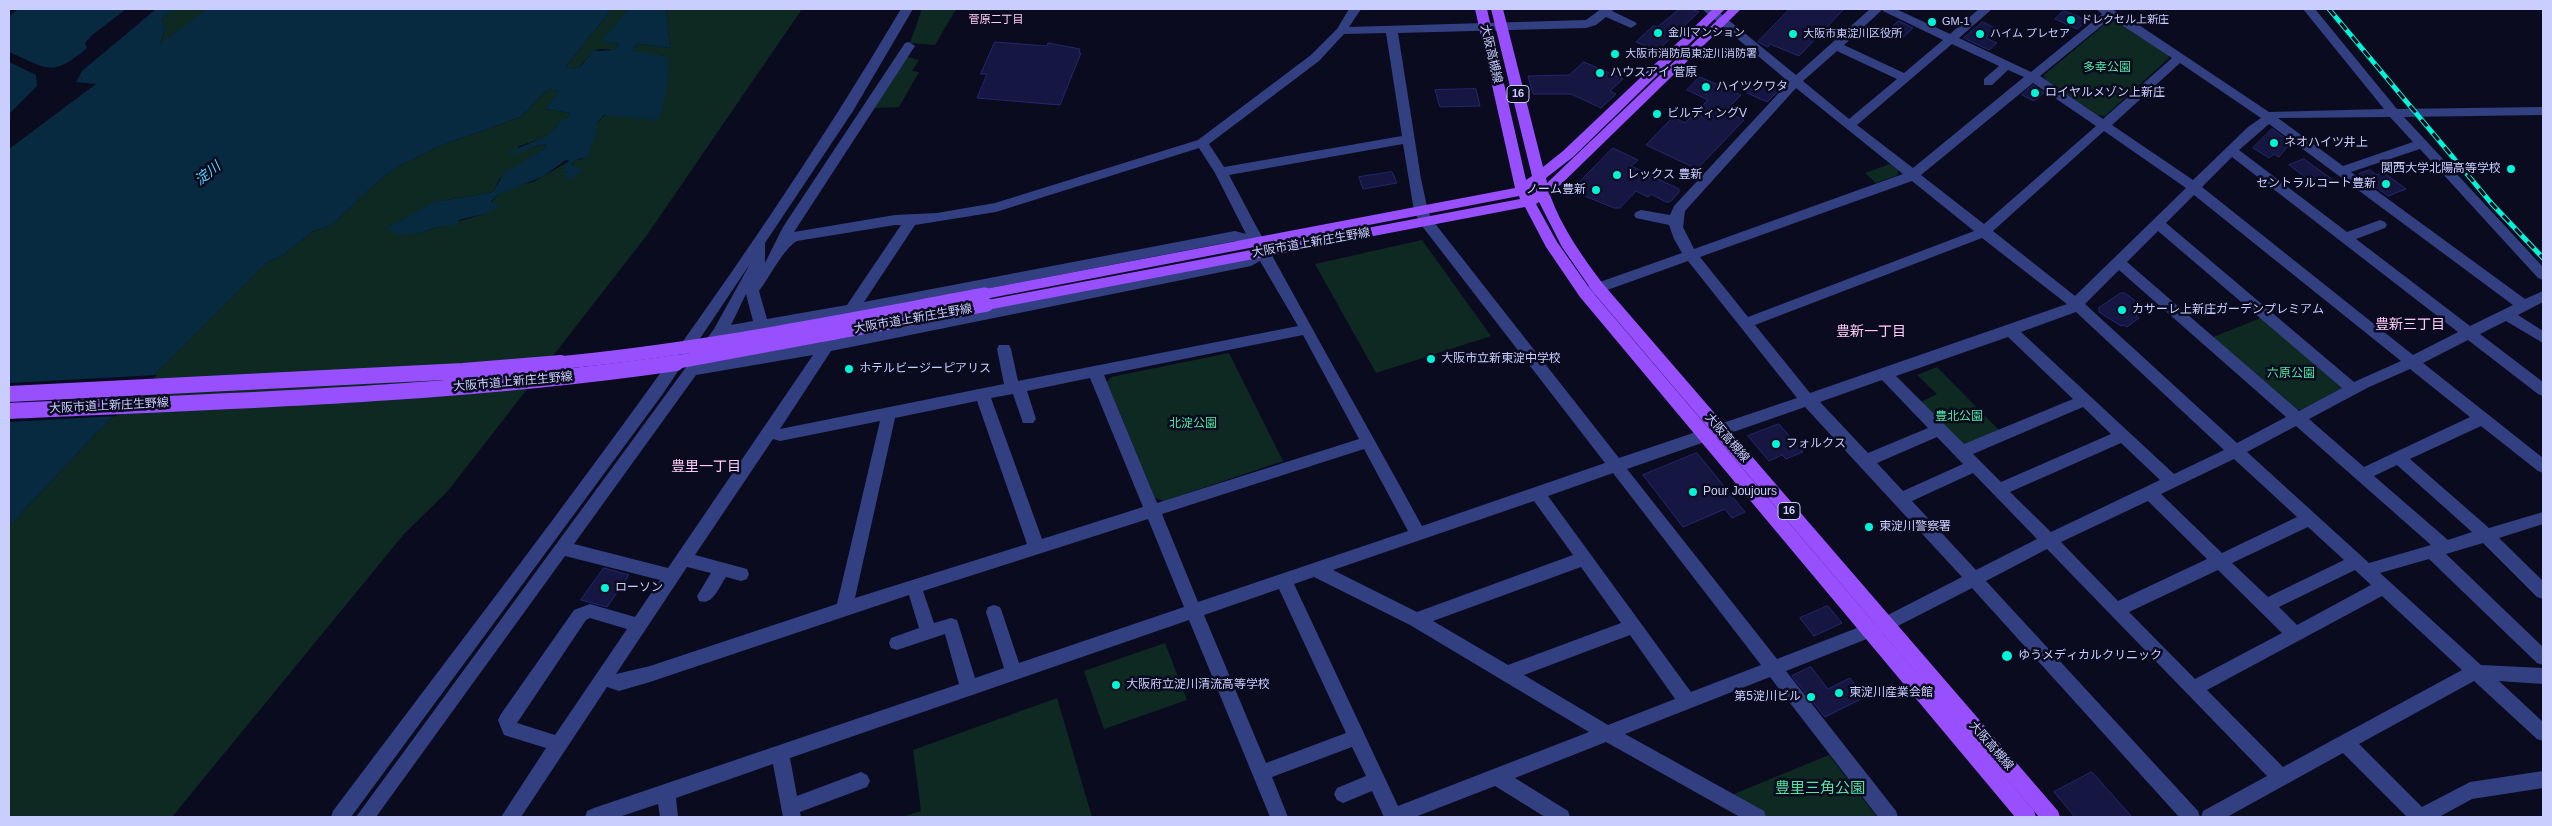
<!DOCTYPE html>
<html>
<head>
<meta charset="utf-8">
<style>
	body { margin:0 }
	#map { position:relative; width:2552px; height:826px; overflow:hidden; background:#0b0b1f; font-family:Arial,sans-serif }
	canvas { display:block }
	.frame { position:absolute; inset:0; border:10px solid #c9ceff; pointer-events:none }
</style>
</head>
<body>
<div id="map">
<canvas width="2552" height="826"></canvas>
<div class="frame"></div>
</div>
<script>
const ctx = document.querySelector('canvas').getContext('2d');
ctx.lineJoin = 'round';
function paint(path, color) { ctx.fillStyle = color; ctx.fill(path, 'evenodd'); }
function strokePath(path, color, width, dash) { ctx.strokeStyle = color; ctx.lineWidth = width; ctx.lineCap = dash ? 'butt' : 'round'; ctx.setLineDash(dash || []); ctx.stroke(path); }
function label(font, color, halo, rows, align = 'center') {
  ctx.font = font + ' Arial,"Noto Sans JP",sans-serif'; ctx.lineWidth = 5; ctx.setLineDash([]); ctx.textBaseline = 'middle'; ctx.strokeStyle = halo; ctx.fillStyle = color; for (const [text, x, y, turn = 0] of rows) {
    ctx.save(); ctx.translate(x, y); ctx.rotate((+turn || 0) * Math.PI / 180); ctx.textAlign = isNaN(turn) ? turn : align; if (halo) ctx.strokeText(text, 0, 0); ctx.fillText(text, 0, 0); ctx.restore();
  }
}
paint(new Path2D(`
	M 173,9 L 207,9 L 160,45 L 166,27 L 161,20 Z
	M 612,9 L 628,9 L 603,41 L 619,44 L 615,50 C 609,50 600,47 595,51 C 584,56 581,76 566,66 Z
	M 666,9 L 802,9 L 647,235 L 447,492 L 404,534 L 172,817 L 9,817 L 9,526 L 110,419 L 266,263 L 283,255 L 312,232 L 332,225 L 375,184 L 397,167 L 442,145 L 521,117 L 548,89 L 560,91 L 545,109 L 570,113 L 566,120 L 561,120 C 551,138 537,140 519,146 L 516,154 L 527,148 L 546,144 L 544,149 L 500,178 L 493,192 L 441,201 L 385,229 L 415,234 L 484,214 L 497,195 L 508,189 L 535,181 L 569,161 L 563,171 L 568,172 L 564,176 L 567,179 L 571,166 L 576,160 L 583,159 L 596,124 L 664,56 L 633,52 L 635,46 L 640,44 L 670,48 Z
	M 922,9 L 956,9 L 935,45 L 910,43 Z
	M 2110,20 L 2118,21 L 2168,54 L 2169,58 L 2105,116 L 2098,115 L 2044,79 L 2044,75 Z
	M 909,57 L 919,60 L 912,71 L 919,72 L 899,107 L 874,108 L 906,58 Z
	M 1890,164 L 1898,170 L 1898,175 L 1876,183 L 1865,173 Z
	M 1422,240 L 1491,336 L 1376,373 L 1315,264 Z
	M 2263,317 L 2342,383 L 2342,388 L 2301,410 L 2291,408 L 2211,338 Z
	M 1229,353 L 1283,461 L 1164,501 L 1155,498 L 1107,382 L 1111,377 Z
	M 1937,367 L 2000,431 L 1965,446 L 1919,403 L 1937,394 L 1917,375 Z
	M 1165,643 L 1187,700 L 1104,729 L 1084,671 Z
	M 1057,698 L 1092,817 L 902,817 L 921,811 L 913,750 Z
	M 1829,755 L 1877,817 L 1767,817 L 1729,796 Z`), '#0d2922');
paint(new Path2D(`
	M 18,9 L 126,9 L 91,36 L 85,43 L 87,48 C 51,78 49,69 9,52 L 9,16 Z
	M 156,9 L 173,9 L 161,20 L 166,27 L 160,44 L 207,9 L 612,9 L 566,66 L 575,69 L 581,66 L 593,51 L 615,50 L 619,44 L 602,41 L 628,9 L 666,9 L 670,48 L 640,44 L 635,46 L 633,51 L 664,56 L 668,60 L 667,89 L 659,120 L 604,115 L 596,124 L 598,125 L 588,157 L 576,160 L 571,165 L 582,168 L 577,176 L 567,179 L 563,176 L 568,172 L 562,171 L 569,161 L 566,160 L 542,177 L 497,195 L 491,202 L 497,204 L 497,208 L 484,214 L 459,220 L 455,226 C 438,223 421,236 404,235 C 398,235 391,231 385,229 L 435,202 L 493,192 L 504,173 L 544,149 L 546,145 C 532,143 521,157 508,154 C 526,141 549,142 561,120 L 566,120 L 570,113 L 545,109 L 559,91 L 548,89 L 521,117 L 442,145 L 397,167 L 375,184 L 332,225 L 312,232 L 283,255 L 266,263 L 110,419 L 9,526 L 9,149 L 96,84 L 76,82 L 82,71 Z
	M 9,62 L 36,75 L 37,86 L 9,114 Z`), '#072a41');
paint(new Path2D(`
	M 157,375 L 117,416 L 9,422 L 9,383 Z`), '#0b0b1f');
const building = new Path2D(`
	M 1680,9 L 1691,9 L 1699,12 L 1657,51 L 1636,42 L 1653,26 L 1657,27 Z
	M 1790,9 L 1844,9 L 1799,56 L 1770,44 L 1768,47 L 1758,42 Z
	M 2064,11 L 2075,15 L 2087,21 L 2077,29 L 2055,19 Z
	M 1899,21 L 1913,28 L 1901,39 L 1886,32 Z
	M 1983,22 L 1995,28 L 1986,38 L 1997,43 L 1989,50 L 1964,38 Z
	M 995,42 L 1047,46 L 1048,43 L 1080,49 L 1079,53 L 1081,53 L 1060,105 L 977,98 L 987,74 L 981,74 Z
	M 1584,62 L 1623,79 L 1610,91 L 1616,94 L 1601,108 L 1571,94 L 1533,94 L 1528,76 L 1569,75 Z
	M 1700,77 L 1741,95 L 1725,111 L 1744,120 L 1697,169 L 1646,145 L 1673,117 L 1685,123 L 1708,100 L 1687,90 Z
	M 1758,82 L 1768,84 L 1780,89 L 1767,102 L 1747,93 Z
	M 2033,85 L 2044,93 L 2034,101 L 2022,95 Z
	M 1476,89 L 1480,106 L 1440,107 L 1435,90 Z
	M 2272,129 L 2291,142 L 2279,157 L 2274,154 L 2269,158 L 2253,148 Z
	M 1613,148 L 1638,160 L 1631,166 L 1679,189 L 1679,192 L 1670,202 L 1666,202 L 1651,194 L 1648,197 L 1636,191 L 1620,208 L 1614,208 L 1580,194 L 1583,192 L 1574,188 Z
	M 2304,159 L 2333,180 L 2317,186 L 2289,165 Z
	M 2370,170 L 2377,175 L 2383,172 L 2406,189 L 2388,196 L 2359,174 Z
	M 1392,172 L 1397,183 L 1363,189 L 1359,177 Z
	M 2121,293 L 2125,293 L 2146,309 L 2136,316 L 2139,318 L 2127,327 L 2124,325 L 2121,326 L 2099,312 L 2099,308 Z
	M 1779,424 L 1803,452 L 1786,459 L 1782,455 L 1769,461 L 1748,436 Z
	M 1697,453 L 1745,512 L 1732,518 L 1725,509 L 1683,527 L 1643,475 Z
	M 604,568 L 629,575 L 607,607 L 581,600 Z
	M 1828,606 L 1842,623 L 1814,636 L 1800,618 Z
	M 1811,667 L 1828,689 L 1850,678 L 1865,697 L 1825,717 L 1792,676 Z
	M 2092,772 L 2132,817 L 2075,817 L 2054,792 Z`);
paint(building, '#151641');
strokePath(building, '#25276f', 1);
paint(new Path2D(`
	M 901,9 L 913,9 L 853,111 L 765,243 L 765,263 L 783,227 L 905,43 L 909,42 L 915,46 L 794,232 L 895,215 L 937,213 L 995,203 L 1198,140 L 1311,55 L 1337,29 L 1349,9 L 1361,9 L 1349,27 L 1586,20 L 1601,9 L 1614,9 L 1612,11 L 1635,22 L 1637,24 L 1631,28 L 1606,17 L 1596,25 L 1586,28 L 1398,33 L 1421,179 L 1428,211 L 1433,221 L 1619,458 L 1797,398 L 1688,261 L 1585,298 L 1578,293 L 1580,289 L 1682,253 L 1674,239 L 1669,225 L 1636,218 L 1634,215 L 1636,212 L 1641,210 L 1670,215 L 1674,206 L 1789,82 L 1702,9 L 1715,9 L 1796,75 L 1870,9 L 1896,9 L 1950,34 L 1979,9 L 1992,9 L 1959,38 L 2031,72 L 2102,14 L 2096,9 L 2111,9 L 2127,17 L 2269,112 L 2384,109 L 2303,9 L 2315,9 L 2397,109 L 2543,107 L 2543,115 L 2404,117 L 2543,267 L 2543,280 L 2538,278 L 2420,149 L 2351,172 L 2525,299 L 2543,291 L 2543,302 L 2518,315 L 2543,331 L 2543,343 L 2506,321 L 2480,334 L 2543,382 L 2543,396 L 2538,394 L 2468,340 L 2423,363 L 2543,458 L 2543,473 L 2538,471 L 2481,426 L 2410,459 L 2489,528 L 2543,512 L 2543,524 L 2499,538 L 2543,581 L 2543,599 L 2537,597 L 2483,543 L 2446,554 L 2543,647 L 2543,665 L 2537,663 L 2429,559 L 2380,573 L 2481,665 L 2543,668 L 2543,684 L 2499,681 L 2543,722 L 2543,741 L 2537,739 L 2474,681 L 2359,744 L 2422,807 L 2470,782 L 2543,771 L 2543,788 L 2472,799 L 2439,817 L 2407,817 L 2343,753 L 2227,817 L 2201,817 L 2203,811 L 2267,776 L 2047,549 L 1986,581 L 2198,811 L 2200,817 L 2179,817 L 1972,588 L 1892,629 L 1786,671 L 1896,811 L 1898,817 L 1878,817 L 1770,677 L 1625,734 L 1764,811 L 1766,817 L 1740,817 L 1606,742 L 1515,778 L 1568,811 L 1570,817 L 1545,817 L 1495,786 L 1415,817 L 1384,817 L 1372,791 L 1343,803 L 1337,800 L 1334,794 L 1337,788 L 1366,776 L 1352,747 L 1272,777 L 1288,817 L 1270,817 L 1189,620 L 790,758 L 797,796 L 861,772 L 867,775 L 870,781 L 867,787 L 800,812 L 801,817 L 783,817 L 773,764 L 676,798 L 678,817 L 660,817 L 658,804 L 619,817 L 585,817 L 587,811 L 594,808 L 959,684 L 945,634 L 897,650 L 891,648 L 889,643 L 891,638 L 919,628 L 909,595 L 650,682 L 619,691 L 607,687 L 521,817 L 501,817 L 546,748 L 504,735 L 498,720 L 501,714 L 574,610 L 590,604 L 635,617 L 660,580 L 565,556 L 376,817 L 356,817 L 714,329 L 750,264 L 662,395 L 351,817 L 331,817 L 333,811 C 530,549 734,291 901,9 ZM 1882,10 L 1883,11 L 1943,40 L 1904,73 L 1844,45 ZM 2111,18 L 2172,58 L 2103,119 L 2040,76 ZM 1386,33 L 1402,136 L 1224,167 L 1209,144 L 1319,61 L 1344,34 ZM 1952,44 L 1999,66 L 1984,79 L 1984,85 L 1992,85 L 2008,70 L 2024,77 L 1913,168 L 1857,125 ZM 1837,51 L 1897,79 L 1849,119 L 1803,81 ZM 2180,63 L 2261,118 L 2248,127 L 2193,180 L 2112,125 ZM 2033,83 L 2096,126 L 1984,224 L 1921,175 ZM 1796,88 L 1903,174 L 1694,249 L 1683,227 L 1685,211 ZM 2390,117 L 2413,142 L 2343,166 L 2278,118 ZM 2269,124 L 2513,305 L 2470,326 L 2356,239 L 2385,228 L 2387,225 L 2385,222 L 2380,220 L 2347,232 L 2239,150 ZM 2104,131 L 2186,188 L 2075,296 L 1993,231 ZM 1403,144 L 1414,211 L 1422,226 L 1605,463 L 1422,526 C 1358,409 1291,293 1229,175 ZM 1199,148 L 1215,173 L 1246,234 L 1235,231 L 864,302 L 915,225 L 996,212 ZM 2232,157 L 2458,332 L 2413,355 L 2202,187 ZM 1912,181 L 1974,231 L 1748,317 L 1700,257 ZM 2194,195 L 2401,361 L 2354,382 L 2166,223 ZM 895,225 L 901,225 L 847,305 L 767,319 L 759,291 C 769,278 784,248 797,241 ZM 2158,231 L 2342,388 L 2299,411 L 2127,262 ZM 1982,238 L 2067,304 L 1810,393 L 1755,325 ZM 1235,241 L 1252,245 L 1255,251 L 1247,257 L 839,339 L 856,314 ZM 1260,261 L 1298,326 L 1018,381 L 1011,349 L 1009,345 L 999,345 L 997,349 L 1004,384 L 780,429 L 831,351 L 1251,266 ZM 2119,270 L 2286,417 L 2237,443 L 2085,304 ZM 746,294 L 753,321 L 731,325 ZM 2076,312 L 2224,450 L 2174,474 L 2021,332 ZM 839,317 L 822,342 L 705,363 L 724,337 ZM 1303,335 L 1359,439 L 1157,503 L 1104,375 ZM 2008,337 L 2073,399 L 1964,444 L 1896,376 ZM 813,355 L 668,568 L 574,544 L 696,375 ZM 2410,369 L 2470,417 L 2364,467 L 2309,419 L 2369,387 ZM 1090,378 L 1143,507 L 1042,539 L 991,398 L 1013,394 L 1023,423 L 1033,423 L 1036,419 L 1027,391 ZM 1882,380 L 1928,428 L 1868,453 L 1820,402 ZM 977,401 L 1027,544 L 855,598 L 895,418 ZM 1805,407 L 1962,577 L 1880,619 L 1777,659 L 1627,469 ZM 2083,407 L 2111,434 L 2001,482 L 1973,454 ZM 880,421 L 837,604 L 650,666 L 616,674 L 687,567 L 711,573 L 697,596 L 699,601 C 713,606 719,587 726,577 L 741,581 L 747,579 L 749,574 L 747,569 L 695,555 L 773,439 L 780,441 ZM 2296,426 L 2431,545 L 2369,563 L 2247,452 ZM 1937,437 L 1963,464 L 1903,491 L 1877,463 ZM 2121,443 L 2160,480 L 2051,532 L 2010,492 ZM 1364,449 L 1408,531 L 1198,602 L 1162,514 ZM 2234,459 L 2297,517 L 2222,553 L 2161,494 ZM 2397,465 L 2472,532 L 2448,540 L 2374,476 ZM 1613,473 L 1761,665 L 1691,692 L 1548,496 ZM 1973,473 L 2037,539 L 1976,570 L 1912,501 ZM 1534,501 L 1573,555 L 1417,612 L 1333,570 ZM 2148,501 L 2207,559 L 2118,601 L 2061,542 ZM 1148,519 L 1184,607 L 1019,663 L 1002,612 L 1000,607 L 994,605 L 988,607 L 986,612 L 1004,668 L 975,678 L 957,620 L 951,618 L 934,623 L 923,591 ZM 2308,527 L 2344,560 L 2268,597 L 2232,563 ZM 1581,567 L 1621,623 L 1508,665 L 1433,621 ZM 2218,570 L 2282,633 L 2195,679 L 2129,612 ZM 2355,570 L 2371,585 L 2297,625 L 2279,607 ZM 1314,577 L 1410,625 L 1589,732 L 1398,806 L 1294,584 ZM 1279,589 L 1346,733 L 1266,763 L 1204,615 ZM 2382,596 L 2462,670 L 2283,767 L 2207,690 ZM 590,618 L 627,629 L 555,735 L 517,723 L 586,620 ZM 1630,635 L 1675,699 L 1608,725 L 1524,675 Z`), '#324082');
paint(new Path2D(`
	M 1475,9 L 1487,9 L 1526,180 L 1532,176 L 1491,9 L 1503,9 L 1543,167 L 1563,151 L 1713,9 L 1725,9 L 1573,157 L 1546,178 L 1547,183 L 1729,9 L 1741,9 L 1550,195 C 1562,228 1582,256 1603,284 L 2058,811 L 2060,817 L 2039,817 L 1593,292 L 1562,247 L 1539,202 L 1536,204 L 1557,242 L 1590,289 L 2034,811 L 2036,817 L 2015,817 L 1580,297 L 1546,247 L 1525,207 L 987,310 L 982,309 L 980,305 L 987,300 L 1520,199 L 1519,196 L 985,299 L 978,294 L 985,289 L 1515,188 ZM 1535,187 L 1536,192 L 1531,195 L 1529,191 Z`), '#9850ff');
const rail = new Path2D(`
	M 2329,9 L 2492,204 L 2543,258`);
strokePath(rail, '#00f4d8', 5);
strokePath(rail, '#0b0b1f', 3, [9]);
strokePath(new Path2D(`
	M 546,364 C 694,351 839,321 985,294
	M 667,364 L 987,305`), '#9850ff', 13);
strokePath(new Path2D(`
	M 9,394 L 463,371 L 561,363
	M 9,411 C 231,401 455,395 676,363`), '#9850ff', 16);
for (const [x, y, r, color] of [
	[2071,20,5,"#00f4d8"],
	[1932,22,5,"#00f4d8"],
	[1658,33,5,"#00f4d8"],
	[1793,34,5,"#00f4d8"],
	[1980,34,5,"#00f4d8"],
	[1615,54,5,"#00f4d8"],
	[1600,73,5,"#00f4d8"],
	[1706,87,5,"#00f4d8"],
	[2035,93,5,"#00f4d8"],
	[1657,114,5,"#00f4d8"],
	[2274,143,5,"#00f4d8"],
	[2511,169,5,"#00f4d8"],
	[1617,175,5,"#00f4d8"],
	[2386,184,5,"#00f4d8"],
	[1596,190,5,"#00f4d8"],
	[2122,310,5,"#00f4d8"],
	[1431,359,5,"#00f4d8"],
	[849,369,5,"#00f4d8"],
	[1776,444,5,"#00f4d8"],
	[1693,492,5,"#00f4d8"],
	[1869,527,5,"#00f4d8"],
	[605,588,5,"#00f4d8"],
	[2007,656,6,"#00f4d8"],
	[1116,685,5,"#00f4d8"],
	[1839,693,5,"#00f4d8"],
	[1811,697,5,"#00f4d8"]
]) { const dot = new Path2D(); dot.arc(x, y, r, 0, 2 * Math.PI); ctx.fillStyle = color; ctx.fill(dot); strokePath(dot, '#0b0b1f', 2); }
label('11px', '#ffcbf7', '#0b0b1f', [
	["菅原二丁目",996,20]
]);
label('11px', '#c9ceff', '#0b0b1f', [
	["ドレクセル上新庄",2081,20],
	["GM-1",1942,22],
	["金川マンション",1668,33],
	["大阪市東淀川区役所",1803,34],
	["ハイム プレセア",1990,34],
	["大阪市消防局東淀川消防署",1625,54]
], 'left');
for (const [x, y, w] of [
	[1518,94,22],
	[1789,511,22]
]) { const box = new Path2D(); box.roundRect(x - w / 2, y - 8.5, w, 17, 4); ctx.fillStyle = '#0b0b1f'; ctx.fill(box); strokePath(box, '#c9ceff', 1); }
label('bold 11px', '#c9ceff', null, [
	["16",1518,94],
	["16",1789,511]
]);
label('12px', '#c9ceff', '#0b0b1f', [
	["大阪高槻線",1491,54,77],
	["大阪市道上新庄生野線",1311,243,-10],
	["大阪市道上新庄生野線",913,319,-10],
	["大阪市道上新庄生野線",513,382,-5],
	["大阪市道上新庄生野線",109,406,-3],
	["大阪高槻線",1727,438,49],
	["大阪高槻線",1991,746,49]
]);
label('12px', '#4ce7a0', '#0b0b1f', [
	["多幸公園",2107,68],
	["六原公園",2291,374],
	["豊北公園",1959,417],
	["北淀公園",1193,424]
]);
label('12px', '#c9ceff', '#0b0b1f', [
	["ハウスアイ 菅原",1610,73],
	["ハイツクワタ",1716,87],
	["ロイヤルメゾン上新庄",2045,93],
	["ビルディングV",1667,114],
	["ネオハイツ井上",2284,143],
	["関西大学北陽高等学校",2501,169,"right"],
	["レックス 豊新",1627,175],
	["セントラルコート豊新",2376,184,"right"],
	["ノーム豊新",1586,190,"right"],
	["カサーレ上新庄ガーデンプレミアム",2132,310],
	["大阪市立新東淀中学校",1441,359],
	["ホテルビージーピアリス",859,369],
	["フォルクス",1786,444],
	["Pour Joujours",1703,492],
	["東淀川警察署",1879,527],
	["ローソン",615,588],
	["ゆうメディカルクリニック",2018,656],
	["大阪府立淀川清流高等学校",1126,685],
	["東淀川産業会館",1849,693],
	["第5淀川ビル",1801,697,"right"]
], 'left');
label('italic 14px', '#57d5ff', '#0b0b1f', [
	["淀川",208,174,-39]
]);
label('14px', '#ffcbf7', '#0b0b1f', [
	["豊新三丁目",2410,325],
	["豊新一丁目",1871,332],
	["豊里一丁目",706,467]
]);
label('15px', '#4ce7a0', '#0b0b1f', [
	["豊里三角公園",1820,789]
]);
</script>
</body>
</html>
